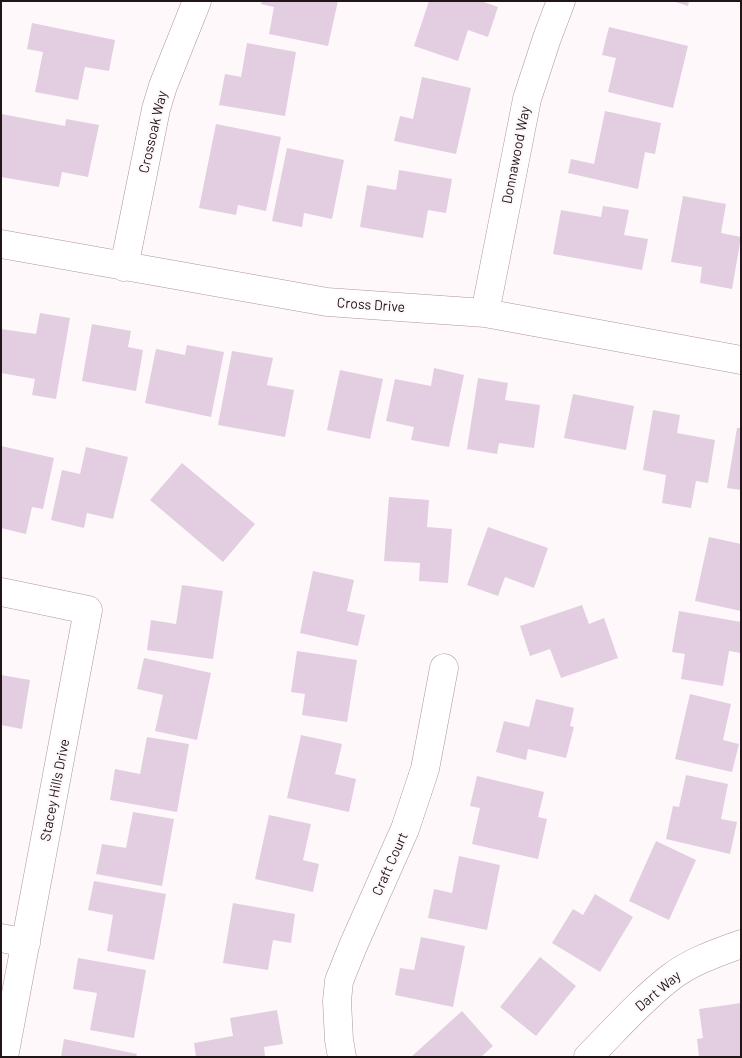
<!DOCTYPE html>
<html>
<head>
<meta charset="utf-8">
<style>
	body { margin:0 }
	#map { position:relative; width:742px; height:1058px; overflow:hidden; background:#fef8fa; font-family:Barlow,sans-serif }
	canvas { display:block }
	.frame { position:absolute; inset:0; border:2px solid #201618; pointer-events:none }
</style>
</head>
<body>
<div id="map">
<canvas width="742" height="1058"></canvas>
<div class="frame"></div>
</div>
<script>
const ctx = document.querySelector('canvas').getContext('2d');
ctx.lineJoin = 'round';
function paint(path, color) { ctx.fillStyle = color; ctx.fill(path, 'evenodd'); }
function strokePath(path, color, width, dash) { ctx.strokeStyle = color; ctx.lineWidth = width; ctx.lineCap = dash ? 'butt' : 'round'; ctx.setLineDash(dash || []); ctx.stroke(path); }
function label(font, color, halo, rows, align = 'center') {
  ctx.font = font + ' Barlow,sans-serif'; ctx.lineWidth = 4.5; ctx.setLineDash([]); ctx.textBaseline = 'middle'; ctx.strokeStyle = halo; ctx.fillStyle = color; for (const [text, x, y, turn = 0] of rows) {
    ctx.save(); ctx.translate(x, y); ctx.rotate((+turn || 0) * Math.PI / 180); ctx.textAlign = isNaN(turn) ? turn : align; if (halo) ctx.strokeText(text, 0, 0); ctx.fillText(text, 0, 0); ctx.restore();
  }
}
paint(new Path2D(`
	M 262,1 L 338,1 L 328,46 L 269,34 L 274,7 L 261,4 Z
	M 429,1 L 481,1 L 498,7 L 488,37 L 468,30 L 458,61 L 414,46 Z
	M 672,1 L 689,1 L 688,6 Z
	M 32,23 L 115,40 L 109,71 L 85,67 L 78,100 L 35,92 L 43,52 L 27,49 Z
	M 609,27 L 688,46 L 673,108 L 608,92 L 616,58 L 602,55 Z
	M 247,43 L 296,52 L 285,116 L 219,105 L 225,74 L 241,77 Z
	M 422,77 L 471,88 L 456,154 L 394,141 L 400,116 L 413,119 Z
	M 605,111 L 661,123 L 655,154 L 645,152 L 638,189 L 568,173 L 571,159 L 594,164 Z
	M 1,114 L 65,126 L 66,119 L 99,125 L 88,177 L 62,172 L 59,187 L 1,177 Z
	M 216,124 L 281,137 L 266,211 L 238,205 L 236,215 L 199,208 Z
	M 287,148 L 344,160 L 332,219 L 304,213 L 302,227 L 272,221 Z
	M 399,170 L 452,179 L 446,213 L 428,210 L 423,238 L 360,227 L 367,185 L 396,190 Z
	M 683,196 L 726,204 L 721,233 L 741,237 L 732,289 L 700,283 L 702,267 L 671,262 Z
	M 603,206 L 629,210 L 624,235 L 648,239 L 642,270 L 553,254 L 561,210 L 601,217 Z
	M 40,313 L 70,318 L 56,399 L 32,395 L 35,379 L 1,373 L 1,329 L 36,334 Z
	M 92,324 L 131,331 L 128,347 L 143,350 L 136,391 L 82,381 Z
	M 187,345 L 224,352 L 211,417 L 145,403 L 156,349 L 185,355 Z
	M 232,351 L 273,358 L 267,385 L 294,390 L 285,437 L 218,425 Z
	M 434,368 L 464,375 L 449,447 L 411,440 L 414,427 L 386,421 L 395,379 L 431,386 Z
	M 340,370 L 383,379 L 370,439 L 327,430 Z
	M 478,378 L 508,383 L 505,400 L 540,405 L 534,448 L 499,443 L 497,454 L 467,449 Z
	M 573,394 L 634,406 L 626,450 L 564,438 Z
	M 653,410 L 680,415 L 677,433 L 715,440 L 708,483 L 696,481 L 691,508 L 662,503 L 666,475 L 643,470 Z
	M 737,428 L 741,428 L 741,490 L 727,488 Z
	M 1,446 L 54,458 L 43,509 L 32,507 L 26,534 L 1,528 Z
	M 86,447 L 128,457 L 113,519 L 87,513 L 84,528 L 51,520 L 62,470 L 80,474 Z
	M 182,463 L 255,524 L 223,562 L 150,500 Z
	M 389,497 L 429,500 L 427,527 L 452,529 L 448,583 L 419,581 L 420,563 L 384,561 Z
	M 488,527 L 548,548 L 534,588 L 505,577 L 498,596 L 467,585 Z
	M 709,537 L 741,544 L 741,611 L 695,601 Z
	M 313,571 L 354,580 L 347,611 L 365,615 L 358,646 L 300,633 Z
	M 182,585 L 223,591 L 213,659 L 147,650 L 151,620 L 176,624 Z
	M 582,605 L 589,624 L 604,618 L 618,658 L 561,678 L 550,649 L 530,656 L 520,626 Z
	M 679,611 L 741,622 L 741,653 L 729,651 L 723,686 L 681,679 L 685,654 L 672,652 Z
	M 297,651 L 357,660 L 347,722 L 302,715 L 305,694 L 291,692 Z
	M 144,658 L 211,673 L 197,740 L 155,731 L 163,695 L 137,689 Z
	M 1,675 L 30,680 L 22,729 L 1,725 Z
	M 690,694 L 731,704 L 723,740 L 739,744 L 732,772 L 675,759 Z
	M 536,699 L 574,708 L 570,726 L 574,727 L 566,758 L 528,749 L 526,760 L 496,752 L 504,721 L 529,727 Z
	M 301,735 L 342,744 L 335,774 L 356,779 L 349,812 L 287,798 Z
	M 147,737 L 189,744 L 177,812 L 110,800 L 115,769 L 140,774 Z
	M 686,775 L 728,784 L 721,819 L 737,822 L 730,854 L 666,839 L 673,806 L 679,807 Z
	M 477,776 L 544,792 L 538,817 L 547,819 L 538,859 L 472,844 L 480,808 L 470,806 Z
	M 133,812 L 174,819 L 162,886 L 96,874 L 102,844 L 126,848 Z
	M 269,815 L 311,824 L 303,860 L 319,864 L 313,892 L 255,879 Z
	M 656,841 L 696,860 L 669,920 L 629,901 Z
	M 459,856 L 500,865 L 487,930 L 428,918 L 434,889 L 452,893 Z
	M 94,881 L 166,894 L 154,960 L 107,951 L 113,915 L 88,910 Z
	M 595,894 L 633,917 L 600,972 L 552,943 L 573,909 L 583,915 Z
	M 233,903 L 295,914 L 291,943 L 273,940 L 268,970 L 223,963 Z
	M 421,937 L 465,946 L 453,1007 L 395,995 L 400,968 L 414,970 Z
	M 540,957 L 576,986 L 536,1036 L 500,1007 Z
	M 78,958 L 146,970 L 134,1038 L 90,1030 L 97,993 L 73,989 Z
	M 741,1003 L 741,1057 L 699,1057 L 697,1039 L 703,1038 L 699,1009 Z
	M 277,1010 L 283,1044 L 264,1047 L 265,1057 L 196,1057 L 194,1043 L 233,1036 L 230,1018 Z
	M 462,1011 L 493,1046 L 481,1057 L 411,1057 Z
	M 64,1039 L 137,1054 L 136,1057 L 61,1057 Z`), '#e2cee0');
const minor = new Path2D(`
	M 1,244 L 327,302 L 485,313 L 741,360
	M 124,267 L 156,109 L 163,86 L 197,1
	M 485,313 L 527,99 L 547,38 L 561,1
	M 1,592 L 88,610 L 4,1057
	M 1,938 L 26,943
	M 342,1057 L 339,1040 L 337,1001 L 339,981 L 353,946 L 405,829 L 425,769 L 444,668
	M 588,1057 C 615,1030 641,1000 671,977 C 692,961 717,953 741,944`);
strokePath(minor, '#ae949a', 29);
strokePath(minor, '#fff', 28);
label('14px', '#201618', '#fef8fa', [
	["Crossoak Way",153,132,-77],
	["Donnawood Way",516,155,-79],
	["Cross Drive",371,305,4],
	["Stacey Hills Drive",55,790,-79],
	["Craft Court",390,864,-66],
	["Dart Way",658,991,-40]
]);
</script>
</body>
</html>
